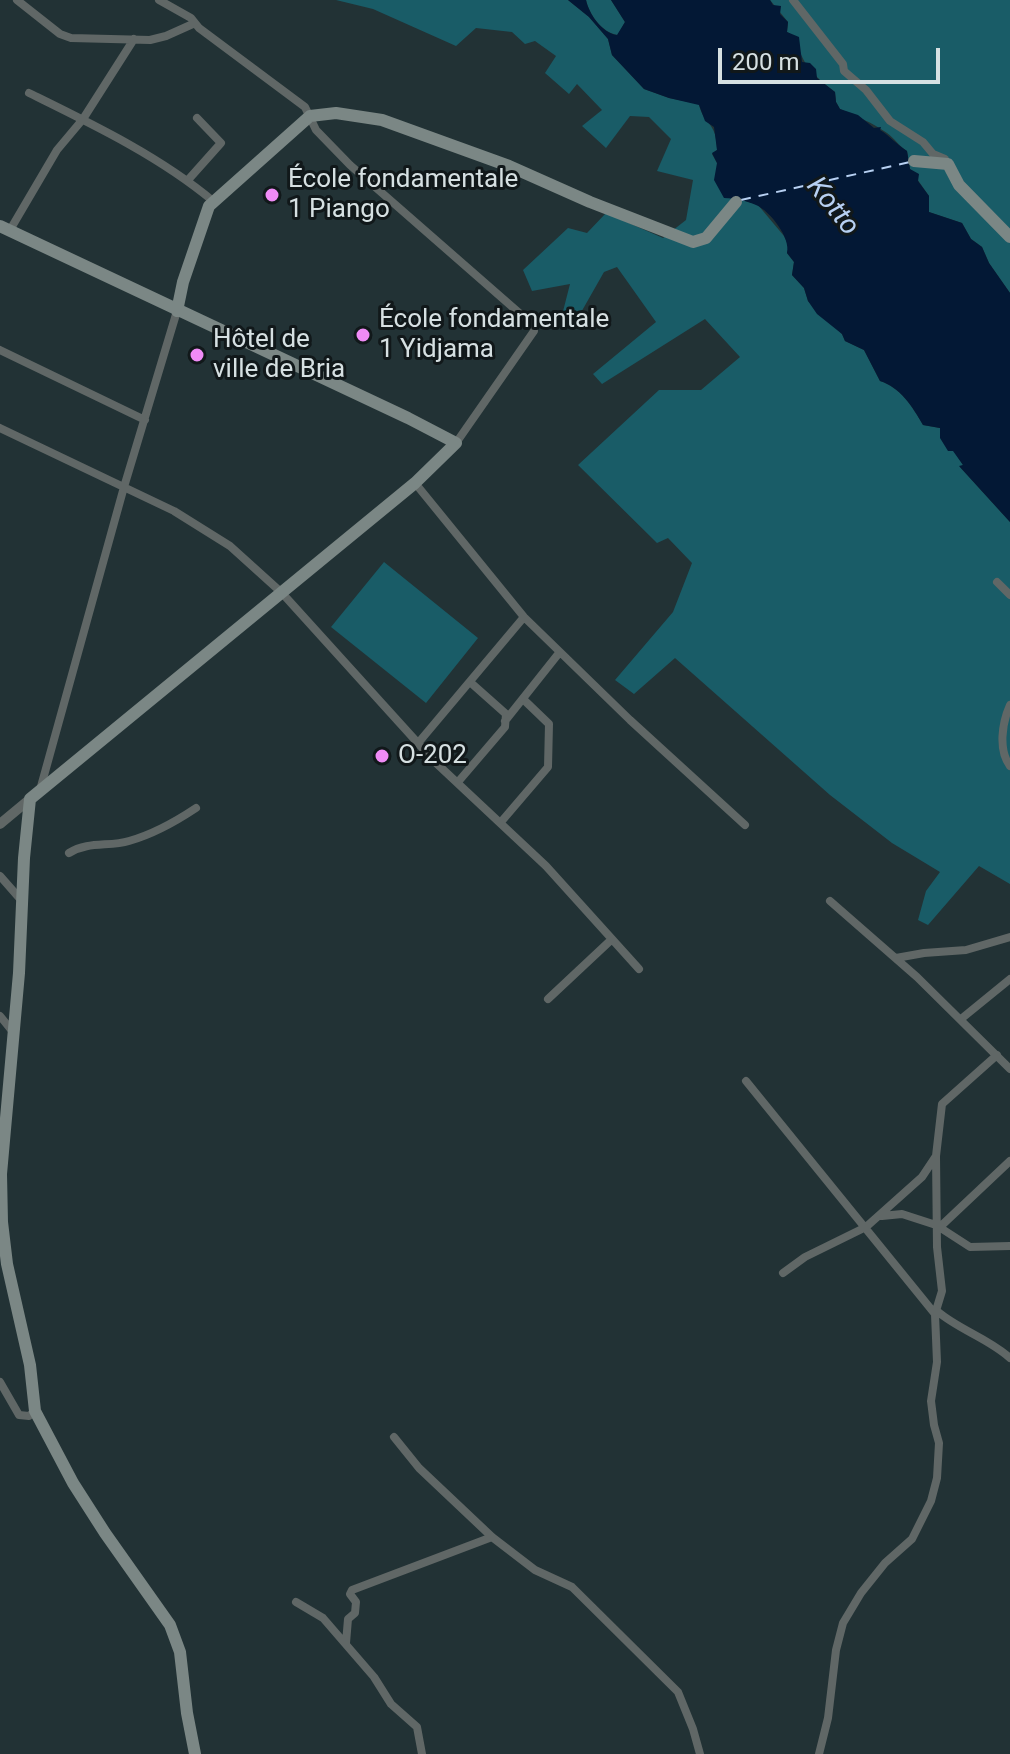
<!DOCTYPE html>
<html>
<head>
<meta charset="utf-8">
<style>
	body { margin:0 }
	#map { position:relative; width:1010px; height:1754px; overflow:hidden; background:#223235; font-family:Roboto,sans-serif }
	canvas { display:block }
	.scale { position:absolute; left:718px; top:48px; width:222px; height:36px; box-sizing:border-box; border:4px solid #d6e0e2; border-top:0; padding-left:10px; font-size:24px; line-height:28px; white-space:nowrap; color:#d6e0e2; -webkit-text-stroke:6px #11181a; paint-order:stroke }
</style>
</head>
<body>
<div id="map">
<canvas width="1010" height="1754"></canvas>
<div class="scale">200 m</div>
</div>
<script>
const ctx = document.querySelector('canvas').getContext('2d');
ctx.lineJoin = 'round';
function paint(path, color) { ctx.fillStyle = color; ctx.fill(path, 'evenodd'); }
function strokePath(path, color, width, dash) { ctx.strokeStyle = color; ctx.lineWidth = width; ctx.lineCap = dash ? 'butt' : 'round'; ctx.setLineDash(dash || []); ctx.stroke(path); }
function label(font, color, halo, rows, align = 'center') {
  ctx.font = font + ' Roboto,sans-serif'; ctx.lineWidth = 6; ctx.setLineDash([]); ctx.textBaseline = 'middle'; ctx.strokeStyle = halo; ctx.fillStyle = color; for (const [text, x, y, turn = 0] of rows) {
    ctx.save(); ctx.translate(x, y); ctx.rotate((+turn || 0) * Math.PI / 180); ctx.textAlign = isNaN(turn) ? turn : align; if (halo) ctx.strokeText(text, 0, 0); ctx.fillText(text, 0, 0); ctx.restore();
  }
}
paint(new Path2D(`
	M 336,0 L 568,0 L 589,17 L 608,39 L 612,55 L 644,89 L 669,98 L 699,104 C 703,125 717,121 717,150 L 712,154 L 717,163 L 717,172 L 736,198 L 758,205 L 784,236 L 789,246 L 787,253 L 794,262 L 792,275 L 804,288 L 808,301 L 842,334 L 845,341 L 864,350 L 880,381 C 900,387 913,407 923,425 L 940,428 L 963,465 L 960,467 L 1010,522 L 1010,884 L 979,866 L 928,925 L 918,920 L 926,891 L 940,872 L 892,843 L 830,795 L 675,658 L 634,694 L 615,680 L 673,612 L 692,563 L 668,538 L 657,543 L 578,465 L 659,390 L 701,390 L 740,357 L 705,319 L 602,384 L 593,374 L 656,322 L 617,267 L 604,272 L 575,323 L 560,323 L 570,284 L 532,291 L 523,270 L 568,228 L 587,233 L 606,213 L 663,238 L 686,220 L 693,180 L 657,171 L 671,139 L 649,117 L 630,116 L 606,148 L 582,126 L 602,110 L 577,84 L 569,94 L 545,73 L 556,56 L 535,41 L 525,44 L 512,32 L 476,28 L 456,46 L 373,9 Z
	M 586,0 L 611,0 L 625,22 L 618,35 C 602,33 589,14 586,0 Z
	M 770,0 L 1010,0 L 1010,293 L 989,263 L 982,247 L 971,239 L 962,223 L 929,212 L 929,196 L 910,169 L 907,151 C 899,146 894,138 887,133 C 873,123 856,116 840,109 L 836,102 L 835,92 C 812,74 803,66 795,37 L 787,32 L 788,22 Z
	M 384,562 L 478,638 L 426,703 L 331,627 Z`), '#195c67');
paint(new Path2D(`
	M 568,0 L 586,0 C 589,14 602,33 617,35 L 625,22 L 611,0 L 770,0 L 773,5 L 781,6 L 780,14 L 788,22 L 787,32 L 799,37 L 802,62 L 810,63 L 816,69 L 817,78 L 835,92 L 836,102 L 840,109 L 858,115 L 874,128 L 881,127 L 880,130 C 890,136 896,144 907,151 L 910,169 L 919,174 L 918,181 L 929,196 L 929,212 L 962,223 L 971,239 L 982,247 L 989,263 L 1010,293 L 1010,522 L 959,466 L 963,465 L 953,451 L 948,451 L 940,438 L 940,428 L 923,425 C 913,407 900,387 880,381 L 864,350 L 845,341 L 842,334 L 817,314 L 808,301 L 804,288 L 792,275 L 794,262 L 787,253 C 791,238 770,211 756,205 C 747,201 735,198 724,198 L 714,180 L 717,163 L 712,153 L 717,150 L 714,127 L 705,121 L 699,105 L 669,98 L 644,89 L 612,55 L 608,39 L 589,17 Z`), '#031835');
strokePath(new Path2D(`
	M 741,200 L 910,162`), '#b7d0f2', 2, [10, 8]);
strokePath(new Path2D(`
	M 17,0 L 60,34 L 71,38 L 150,40 L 166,36 L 195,23
	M 159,0 L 191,18 L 199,28 L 305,107 L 316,130 L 350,165 L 533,325 L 534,331 L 456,443
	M 793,0 L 843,64 L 844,71 L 866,90 L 890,121 L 923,142 L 933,154 L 945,159 L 945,163
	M 29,93 C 92,124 159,156 213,201
	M 188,180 L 221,143 L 197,118
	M 10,230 L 57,150 L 83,119 L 134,39
	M 0,350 L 145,420
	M 0,428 L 174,511 L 230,546 L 282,593 L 435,762 L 546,866 L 639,969
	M 415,483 L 524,617 L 630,720 L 745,825
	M 997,582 L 1010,595
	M 1010,705 C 1002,723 998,750 1010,766
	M 505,721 L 559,653
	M 419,742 L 524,617
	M 458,782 L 505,727 L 506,714 L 470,682
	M 40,790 L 124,487 L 177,311
	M 501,822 L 548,767 L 549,724 L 523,699
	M 69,853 C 88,841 109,847 129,841 C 154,834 175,822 196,808
	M 0,876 L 22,901
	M 830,901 L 917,977 L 1010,1069
	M 896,958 L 924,953 L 966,950 L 1010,937
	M 548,999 L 611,940
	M 0,1016 L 13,1032
	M 961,1019 L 1010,979
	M 746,1081 L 935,1314
	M 882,1216 L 902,1214 L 936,1225 L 970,1247 L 1010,1246
	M 941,1226 L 1010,1161
	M 783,1273 L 805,1257 L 866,1227 L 922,1177 L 936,1156 L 942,1104 L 997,1055
	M 937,1311 C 959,1330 988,1338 1010,1358
	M 0,1382 L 19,1415 L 29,1416 L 35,1411
	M 394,1437 L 419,1468 L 492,1537 L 535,1570 L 572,1587 L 678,1692 L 693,1729 L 700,1754
	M 296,1602 L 323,1618 L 374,1677 L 391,1704 L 417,1727 L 422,1754
	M 346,1643 L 348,1619 L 355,1613 L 356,1602 L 350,1594 L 352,1590 L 492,1537
	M 819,1754 L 828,1718 L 836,1650 L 843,1623 L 861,1593 L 885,1563 L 912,1539 L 931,1501 L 937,1478 L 939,1443 L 934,1425 L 931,1401 L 937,1362 L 935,1314 L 942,1291 L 937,1247 L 936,1156`), '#606766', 8);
strokePath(new Path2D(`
	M 0,824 L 30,799`), '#606766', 10);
strokePath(new Path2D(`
	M 914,161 L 948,164 L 959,185 L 1010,237
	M 0,226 L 408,418 L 456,443 L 415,483 L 30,799 L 24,858 L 19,973 L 1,1174 L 2,1222 L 7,1264 L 30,1365 L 35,1411 L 73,1483 L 105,1533 L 170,1625 L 180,1652 L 187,1713 L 195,1754
	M 177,311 L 183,282 L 209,206 L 310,116 L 336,113 L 382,120 L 509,166 L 590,202 L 693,242 L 706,238 L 736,202`), '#7b8785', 12);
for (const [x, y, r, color] of [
	[272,195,8,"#f08bf6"],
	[363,335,8,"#f08bf6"],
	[197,355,8,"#f08bf6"],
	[382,756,8,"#f08bf6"]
]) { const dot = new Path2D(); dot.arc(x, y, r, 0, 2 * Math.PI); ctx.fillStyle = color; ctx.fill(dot); strokePath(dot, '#11181a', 3); }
label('26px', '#d6e0e2', '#11181a', [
	["École fondamentale",288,180],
	["1 Piango",288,210],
	["École fondamentale",379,320],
	["1 Yidjama",379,350],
	["Hôtel de",213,340],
	["ville de Bria",213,370],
	["O-202",398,756]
], 'left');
label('italic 28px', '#b7d0f2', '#11181a', [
	["Kotto",832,207,51]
]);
</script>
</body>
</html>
